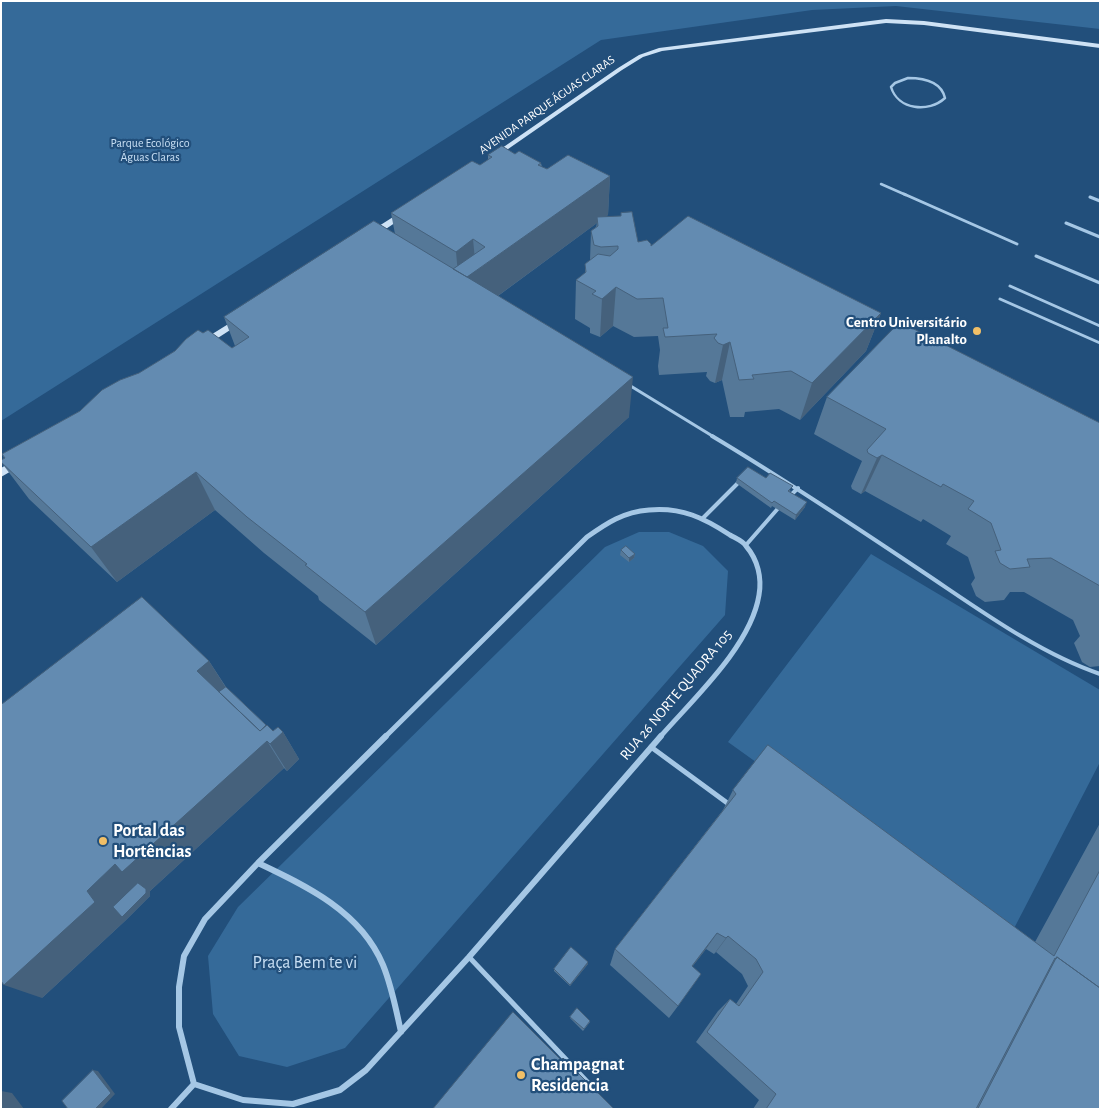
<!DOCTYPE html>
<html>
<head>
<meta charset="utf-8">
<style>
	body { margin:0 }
	#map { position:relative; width:1101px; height:1110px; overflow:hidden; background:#224f7b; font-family:"Alegreya Sans",sans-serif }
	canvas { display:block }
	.frame { position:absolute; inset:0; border:2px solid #fff; pointer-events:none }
</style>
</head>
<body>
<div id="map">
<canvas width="1101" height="1110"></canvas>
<div class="frame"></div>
</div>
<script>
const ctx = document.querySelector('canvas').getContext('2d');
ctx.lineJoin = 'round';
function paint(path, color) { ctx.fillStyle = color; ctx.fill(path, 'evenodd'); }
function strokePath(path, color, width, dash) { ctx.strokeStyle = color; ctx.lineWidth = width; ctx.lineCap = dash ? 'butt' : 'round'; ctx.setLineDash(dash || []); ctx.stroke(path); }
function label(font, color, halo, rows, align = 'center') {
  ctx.font = font + ' "Alegreya Sans",sans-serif'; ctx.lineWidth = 4.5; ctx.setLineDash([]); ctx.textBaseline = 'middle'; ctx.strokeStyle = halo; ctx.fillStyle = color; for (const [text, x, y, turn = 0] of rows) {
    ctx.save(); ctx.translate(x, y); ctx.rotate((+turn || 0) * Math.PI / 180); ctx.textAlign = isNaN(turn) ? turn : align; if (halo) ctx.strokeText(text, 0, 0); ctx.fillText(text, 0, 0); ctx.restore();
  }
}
paint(new Path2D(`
	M 1,1 L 1100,1 L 1100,29 L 896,6 L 812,10 L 601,40 L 1,421 Z
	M 639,532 L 669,532 L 703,546 L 728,571 L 725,615 L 345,1048 L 287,1067 L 239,1056 L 213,1014 L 208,956 L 238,907 L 605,547 Z
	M 871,554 L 1100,690 L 1100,762 L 1007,942 L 728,742 Z`), '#356a99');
strokePath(new Path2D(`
	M 908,78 C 923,78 941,81 945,98 C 929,113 898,110 891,87 L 895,83 Z
	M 881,184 L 906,195`), '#a5c7e5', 2.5);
strokePath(new Path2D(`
	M 904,194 L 1017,244
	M 1090,197 L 1100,201
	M 1066,223 L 1100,237
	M 1036,256 L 1100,283
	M 1010,286 L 1100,326
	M 1000,299 L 1100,343
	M 629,385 L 714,437`), '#a5c7e5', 3);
strokePath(new Path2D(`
	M 712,436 C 784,479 853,525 923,572 C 977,608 1038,653 1100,674
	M 789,497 L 798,488
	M 703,518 L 740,481
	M 746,545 L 781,505`), '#a5c7e5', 4);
strokePath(new Path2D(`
	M 651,747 L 730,805
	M 469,957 L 594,1089`), '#a5c7e5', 5);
strokePath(new Path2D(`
	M 385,737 L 587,537 C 607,523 623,512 649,510 C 682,507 704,518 730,535 C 735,538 743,541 746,546 C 758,560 762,578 759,595 C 751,646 693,699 660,737`), '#a5c7e5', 5);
strokePath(new Path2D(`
	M 386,736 L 258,863 L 205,919 L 184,956 L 179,987 L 179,1027 L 194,1084 L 243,1100 L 293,1104 L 340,1090 L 366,1070 L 469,957 L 661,736
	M 258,863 C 307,886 361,912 383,965 C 392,987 396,1010 401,1032
	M 171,1109 L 194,1084`), '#a5c7e5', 6);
paint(new Path2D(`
	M 886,19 L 924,21 L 1100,44 L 1100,48 L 924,25 L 886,23 L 662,51 L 643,57 L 622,70 L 498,156 L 492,155 L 618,68 L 639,55 L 659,48 Z
	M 401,212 L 404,212 L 408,214 L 377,235 L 371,235 L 371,231 Z
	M 238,318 L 242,321 L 241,323 L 207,345 L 201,345 L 201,341 Z
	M 17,459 L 22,463 L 20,466 L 1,477 L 1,468 Z`), '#cee2f5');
paint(new Path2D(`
	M 515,154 L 541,163 L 542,167 L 547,169 L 610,176 L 608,215 L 606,216 L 638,242 L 881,313 L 866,351 L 800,420 L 779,409 L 745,412 L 744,417 L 730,417 L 722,380 L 715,383 L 710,381 L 706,376 L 707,372 L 659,375 L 658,366 L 660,350 L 658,336 L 634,337 L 613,326 L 600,337 L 590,333 L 590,328 L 575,319 L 576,280 L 585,274 L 585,264 L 590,260 L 591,231 L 596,227 L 597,223 L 498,296 L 629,417 L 376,645 L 319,600 L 318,596 L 264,553 L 215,510 L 117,582 L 29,499 L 1,462 L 4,458 L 2,454 L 80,411 L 203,333 L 232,348 L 235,346 L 224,317 L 395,234 L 391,213 L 480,165 L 488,160 L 488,155 Z
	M 827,397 L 1100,423 L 1100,666 L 1090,667 L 1082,662 L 1074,643 L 1080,636 L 1073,620 L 1024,592 L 1010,592 L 1004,600 L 985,602 L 976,596 L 971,584 L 975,578 L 968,557 L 946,544 L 951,536 L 923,519 L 921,522 L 865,491 L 861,494 L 852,489 L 851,486 L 862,461 L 814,434 Z
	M 737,478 L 766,478 L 791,491 L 790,492 L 805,507 L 795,520 L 772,506 L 771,508 L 736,483 Z
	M 621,550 L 635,554 L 634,558 L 629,562 L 620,555 Z
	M 209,661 L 226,687 L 266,725 L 273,731 L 283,732 L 299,759 L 287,771 L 284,768 L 150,891 L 150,896 L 126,920 L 42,998 Z
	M 733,790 L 1035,942 L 1100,823 L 1100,1109 L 753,1109 L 759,1100 L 696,1042 L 718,1011 L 730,999 L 736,1004 L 748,986 L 742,974 L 716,952 L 714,954 L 706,949 L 692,967 L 678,1006 L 669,1018 L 610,965 L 615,949 L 723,810 Z
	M 588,962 L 588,964 L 570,986 L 554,971 L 554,969 Z
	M 570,1017 L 590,1022 L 583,1031 L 570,1018 Z`), '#557898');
paint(new Path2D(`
	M 610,176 L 608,215 L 598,222 L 597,217 L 597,223 L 469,317 L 458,274 L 456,252 L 473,239 L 476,271 Z
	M 616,287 L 613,326 L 600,337 L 602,299 Z
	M 881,313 L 866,351 L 800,420 L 812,383 Z
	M 730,342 L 722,380 L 715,383 L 723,345 Z
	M 633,377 L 629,417 L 376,645 L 365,612 Z
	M 882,455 L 865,491 L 861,494 L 877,458 Z
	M 196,472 L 215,510 L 117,582 L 91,547 Z
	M 807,502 L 805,507 L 795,520 L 796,515 Z
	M 635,554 L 634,558 L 629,562 L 629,558 Z
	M 209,661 L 228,691 L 218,700 L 197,671 Z
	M 283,732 L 299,759 L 287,771 L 270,744 Z
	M 267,741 L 284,768 L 150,891 L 150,896 L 126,920 L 42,998 L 4,985 L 87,891 L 115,864 Z
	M 717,933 L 706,949 L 682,980 L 692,966 Z
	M 728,936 L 716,952 L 714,954 L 726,938 Z
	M 588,962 L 588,964 L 570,986 L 570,985 Z
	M 93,1070 L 98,1071 L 115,1094 L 101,1109 L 95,1109 Z
	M 1,1091 L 12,1093 L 24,1109 L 1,1109 Z`), '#45617c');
const building = new Path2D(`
	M 502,146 L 515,154 L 519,151 L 541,163 L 538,165 L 547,169 L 568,155 L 610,176 L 467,277 L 453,269 L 485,247 L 473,239 L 456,252 L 391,213 L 472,161 L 480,165 L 492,157 L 488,155 Z
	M 632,212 L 638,242 L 647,240 L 651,244 L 651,246 L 688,216 L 881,313 L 812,383 L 791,371 L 752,375 L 754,379 L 739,380 L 730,342 L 723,345 L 718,343 L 714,338 L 717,334 L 665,337 L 663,328 L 668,328 L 663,298 L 637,299 L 616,287 L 602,299 L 592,294 L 596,291 L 576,280 L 586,272 L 585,264 L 598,254 L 610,256 L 618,249 L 618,246 L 601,247 L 594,245 L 591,231 L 598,226 L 597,217 L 621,216 L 621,213 Z
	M 374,221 L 633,377 L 365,612 L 305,565 L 307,564 L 247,517 L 196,472 L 91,547 L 1,462 L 1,460 L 5,458 L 2,454 L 80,411 L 102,390 L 120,380 L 139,373 L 175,351 L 186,339 L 198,330 L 203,333 L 208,330 L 232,348 L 249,337 L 224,317 Z
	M 900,322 L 1100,423 L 1100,586 L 1051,558 L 1027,559 L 1030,567 L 1010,569 L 1000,563 L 995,551 L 1001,550 L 991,523 L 968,509 L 974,501 L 943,484 L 941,487 L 882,455 L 877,458 L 868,453 L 867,450 L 886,429 L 827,397 Z
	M 748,467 L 766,478 L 770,473 L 793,486 L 788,491 L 807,502 L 796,515 L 774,501 L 772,503 L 737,478 Z
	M 626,546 L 635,554 L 629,558 L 621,550 Z
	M 142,597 L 209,661 L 197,671 L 260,731 L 267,725 L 273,731 L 278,727 L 283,732 L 270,744 L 267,741 L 122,872 L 115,864 L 87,891 L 95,902 L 4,985 L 1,981 L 1,705 Z
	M 226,687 L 266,725 L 260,731 L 219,692 Z
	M 768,745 L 1054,956 L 1100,870 L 1100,988 L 1057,957 L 1056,959 L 1055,958 L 976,1109 L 766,1109 L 776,1094 L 707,1032 L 730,999 L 739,1006 L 763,972 L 756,959 L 728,936 L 726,938 L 717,933 L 692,966 L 701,974 L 678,1006 L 615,949 L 736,794 L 733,790 Z
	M 138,883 L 146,889 L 146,893 L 122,917 L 113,907 Z
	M 571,947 L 588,962 L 570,985 L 554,969 Z
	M 1057,957 L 1100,988 L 1100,1109 L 978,1109 Z
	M 577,1008 L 590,1021 L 584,1029 L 570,1017 Z
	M 513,1012 L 561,1060 L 563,1058 L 614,1109 L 433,1109 Z
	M 93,1070 L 111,1093 L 95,1109 L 68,1109 L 62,1101 Z`);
paint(building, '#638bb1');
strokePath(building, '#45617c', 1);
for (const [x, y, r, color] of [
	[977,331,5,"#f1bf67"],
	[103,841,5,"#f1bf67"],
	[521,1075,5,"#f1bf67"]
]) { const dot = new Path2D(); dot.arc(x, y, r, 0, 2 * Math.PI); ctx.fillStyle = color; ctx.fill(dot); strokePath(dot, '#224f7b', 2); }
label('12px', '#fff', '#224f7b', [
	["AVENIDA PARQUE ÁGUAS CLARAS",547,105,-35]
]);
label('12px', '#c8dff4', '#224f7b', [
	["Parque Ecológico",150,143],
	["Águas Claras",150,157]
]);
label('bold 15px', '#fff', '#224f7b', [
	["Centro Universitário",967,322],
	["Planalto",967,339]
], 'right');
label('15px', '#fff', '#224f7b', [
	["RUA 26 NORTE QUADRA 105",676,695,-50]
]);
label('bold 18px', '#fff', '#224f7b', [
	["Portal das",113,831],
	["Hortências",113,852],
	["Champagnat",531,1065],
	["Residencia",531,1086]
], 'left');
label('18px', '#c8dff4', '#224f7b', [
	["Praça Bem te vi",305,963]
]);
</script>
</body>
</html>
